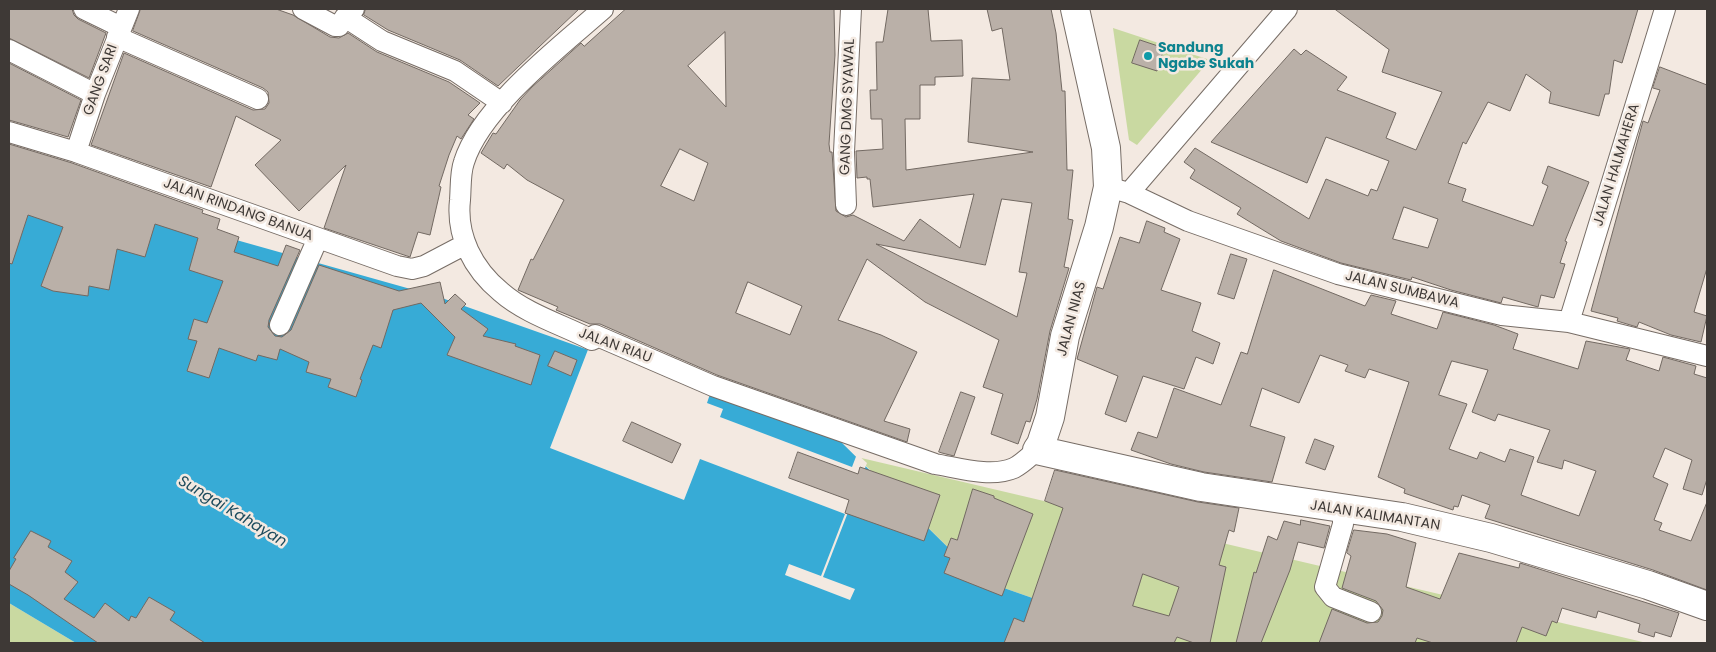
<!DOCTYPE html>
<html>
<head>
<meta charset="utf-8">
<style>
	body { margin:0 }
	#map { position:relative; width:1716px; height:652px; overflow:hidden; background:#f3e9e1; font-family:Poppins,sans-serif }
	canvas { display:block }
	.frame { position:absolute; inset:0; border:10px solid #3e3936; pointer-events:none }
</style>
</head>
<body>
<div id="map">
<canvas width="1716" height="652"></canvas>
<div class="frame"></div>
</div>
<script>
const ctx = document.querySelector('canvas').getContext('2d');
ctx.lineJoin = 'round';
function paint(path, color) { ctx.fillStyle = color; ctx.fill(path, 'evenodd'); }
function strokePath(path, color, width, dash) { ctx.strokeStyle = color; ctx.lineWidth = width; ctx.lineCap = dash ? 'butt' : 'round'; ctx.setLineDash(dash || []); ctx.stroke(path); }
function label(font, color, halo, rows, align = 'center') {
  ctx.font = font + ' Poppins,sans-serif'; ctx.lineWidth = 5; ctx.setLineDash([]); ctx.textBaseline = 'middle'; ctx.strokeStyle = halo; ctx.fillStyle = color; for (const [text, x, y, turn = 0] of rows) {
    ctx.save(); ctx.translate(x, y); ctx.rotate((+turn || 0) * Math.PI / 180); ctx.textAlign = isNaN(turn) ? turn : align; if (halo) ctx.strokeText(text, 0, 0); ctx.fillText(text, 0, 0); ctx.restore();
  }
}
paint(new Path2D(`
	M 1113,28 L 1210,60 L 1137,145 L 1129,140 Z
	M 857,457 L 1647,643 L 1161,643 L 981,580 Z
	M 9,603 L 76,643 L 9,643 Z`), '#c9d9a1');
paint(new Path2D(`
	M 9,185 L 119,207 L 439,297 L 837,438 L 981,580 L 1161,643 L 76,643 L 9,603 Z`), '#37abd6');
paint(new Path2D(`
	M 589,347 L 711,391 L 707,403 L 723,409 L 720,417 L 852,467 L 857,454 L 867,463 L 823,577 L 855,589 L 850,600 L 785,575 L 789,564 L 821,576 L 845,514 L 700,459 L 684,500 L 550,448 Z`), '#f3e9e1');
const building = new Path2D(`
	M 9,9 L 72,9 L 74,15 L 78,19 L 106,33 L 89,78 L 9,38 Z
	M 141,9 L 276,9 L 293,15 L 330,37 L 339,38 L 348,33 L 377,52 L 449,82 L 480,103 L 468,115 L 474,119 L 461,139 L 457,136 L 449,155 L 439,186 L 441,187 L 439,196 L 430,235 L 418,232 L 410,257 L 324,228 L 346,165 L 299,211 L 255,165 L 281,140 L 236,116 L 211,187 L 91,145 L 124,53 L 253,110 L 265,109 L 269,103 L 268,92 L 263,88 L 133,31 Z
	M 366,9 L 579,9 L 498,86 L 460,60 L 388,30 L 364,15 Z
	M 626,9 L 834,9 L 835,55 L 829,144 L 830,152 L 832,152 L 836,211 L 846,217 L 853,215 L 904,241 L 920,219 L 960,248 L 974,194 L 873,207 L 870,179 L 867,179 L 867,177 L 857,178 L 856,151 L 883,149 L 882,119 L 871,119 L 870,90 L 877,90 L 876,42 L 883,42 L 888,9 L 928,9 L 931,41 L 962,40 L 963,76 L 935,77 L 935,85 L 920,85 L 920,119 L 905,119 L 906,170 L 1033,152 L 968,142 L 972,78 L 1010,80 L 1002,28 L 992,31 L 987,9 L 1051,9 L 1056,33 L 1062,91 L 1065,91 L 1067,170 L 1073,170 L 1068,219 L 1073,220 L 1064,267 L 1069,268 L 1050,331 L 1037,399 L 1030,422 L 1026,421 L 1018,444 L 991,434 L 1003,394 L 983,387 L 999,340 L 925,302 L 867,259 L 838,320 L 881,335 L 917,352 L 884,421 L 910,429 L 907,442 L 717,375 L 600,324 L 590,324 L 556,310 L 558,307 L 518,290 L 531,259 L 533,260 L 564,200 L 527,180 L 507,164 L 504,169 L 481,153 L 493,133 L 496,134 L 520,100 L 532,87 L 581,43 L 584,46 ZM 725,32 L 726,107 L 688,66 ZM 680,149 L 708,163 L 694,201 L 661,186 ZM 1002,199 L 1032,203 L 1019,272 L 1027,273 L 1017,317 L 876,244 L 985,265 ZM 748,282 L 802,306 L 790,335 L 736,313 Z
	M 1335,9 L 1638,9 L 1622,63 L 1614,60 L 1609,94 L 1605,94 L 1599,116 L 1549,103 L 1551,92 L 1526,74 L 1510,111 L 1488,102 L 1466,144 L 1463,142 L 1448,183 L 1466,189 L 1462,201 L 1533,226 L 1548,186 L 1542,183 L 1548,166 L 1589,182 L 1565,241 L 1567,242 L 1560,263 L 1565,264 L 1554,298 L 1541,295 L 1538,307 L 1503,297 L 1501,303 L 1451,290 L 1412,277 L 1411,280 L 1341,263 L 1281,241 L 1237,214 L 1241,208 L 1190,178 L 1195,170 L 1184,162 L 1195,148 L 1309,219 L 1326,179 L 1368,196 L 1371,189 L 1377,191 L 1389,161 L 1326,137 L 1307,183 L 1211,142 L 1294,49 L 1301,55 L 1306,50 L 1347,77 L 1337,90 L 1396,113 L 1386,138 L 1416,150 L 1442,92 L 1382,72 L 1389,50 ZM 1404,207 L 1438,219 L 1428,248 L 1393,239 Z
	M 1140,40 L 1164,48 L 1157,71 L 1132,63 Z
	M 9,63 L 81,100 L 68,137 L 9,120 Z
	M 1660,67 L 1707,85 L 1707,268 L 1694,312 L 1707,316 L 1701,342 L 1671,335 L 1639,322 L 1637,327 L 1617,321 L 1618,318 L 1591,311 L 1643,121 L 1648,123 L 1660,90 L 1653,88 Z
	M 9,144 L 72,163 L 203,210 L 202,213 L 220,219 L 217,229 L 239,237 L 234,252 L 278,266 L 286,245 L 300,250 L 269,320 L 268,327 L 275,336 L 282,337 L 291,330 L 319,265 L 399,291 L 440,282 L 445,304 L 455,294 L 466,304 L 461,309 L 488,329 L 483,336 L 516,344 L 515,346 L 540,355 L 531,385 L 447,355 L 455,337 L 421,303 L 393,310 L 381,348 L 373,345 L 360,379 L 362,380 L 356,397 L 328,387 L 331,379 L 306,372 L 309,362 L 280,349 L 277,360 L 258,355 L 256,361 L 219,348 L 209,378 L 187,371 L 197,341 L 188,339 L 194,319 L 207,323 L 223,281 L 189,270 L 198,238 L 155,224 L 145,257 L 117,249 L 109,290 L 89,286 L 88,296 L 53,291 L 41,286 L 63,227 L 28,215 L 12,264 L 9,263 Z
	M 1147,221 L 1165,228 L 1164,232 L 1180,239 L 1161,290 L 1201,303 L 1192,331 L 1220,343 L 1213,364 L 1196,357 L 1184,389 L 1143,376 L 1126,422 L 1105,414 L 1118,376 L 1077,359 L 1097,287 L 1103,289 L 1120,237 L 1139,243 Z
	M 1231,254 L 1247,259 L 1234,299 L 1218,294 Z
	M 1274,270 L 1365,306 L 1371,295 L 1396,301 L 1391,314 L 1437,329 L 1443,312 L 1494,325 L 1518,334 L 1513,349 L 1578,369 L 1586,341 L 1630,349 L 1626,360 L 1659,371 L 1663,357 L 1696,366 L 1694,374 L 1707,378 L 1707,479 L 1702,495 L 1683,489 L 1692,460 L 1665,448 L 1653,477 L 1668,484 L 1654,520 L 1662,523 L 1659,530 L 1691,541 L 1707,502 L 1707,590 L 1653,570 L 1485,518 L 1490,505 L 1462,495 L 1458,507 L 1454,506 L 1453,510 L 1404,493 L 1405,489 L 1378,477 L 1409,382 L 1369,369 L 1365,378 L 1345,371 L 1348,365 L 1320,355 L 1299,403 L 1262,388 L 1250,426 L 1285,437 L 1272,482 L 1204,472 L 1171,464 L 1131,450 L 1138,432 L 1157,438 L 1174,388 L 1221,405 L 1241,352 L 1247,354 ZM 1452,361 L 1488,370 L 1472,412 L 1495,421 L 1498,414 L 1550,430 L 1537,462 L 1562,469 L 1564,460 L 1596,471 L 1579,516 L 1521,495 L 1534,457 L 1510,449 L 1505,462 L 1480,452 L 1477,459 L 1449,449 L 1467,404 L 1439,395 Z
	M 555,351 L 577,360 L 571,376 L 548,366 Z
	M 961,392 L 975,397 L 954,456 L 942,453 L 939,452 Z
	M 632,422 L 681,444 L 672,463 L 623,441 Z
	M 1315,439 L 1334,446 L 1325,470 L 1306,463 Z
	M 798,452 L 858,474 L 860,467 L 940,495 L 924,541 L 845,513 L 849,500 L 789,478 Z
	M 1055,470 L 1198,502 L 1239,508 L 1234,532 L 1229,530 L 1219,565 L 1226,567 L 1210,643 L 1194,643 L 1177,637 L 1174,643 L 1004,643 L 1014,618 L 1024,622 L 1063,508 L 1045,501 ZM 1143,574 L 1179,587 L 1169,616 L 1133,606 Z
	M 973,489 L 994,496 L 994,498 L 1033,514 L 1002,596 L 944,573 L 950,558 L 944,556 L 951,538 L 957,540 Z
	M 1301,520 L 1330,526 L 1324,548 L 1298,542 L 1290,570 L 1261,643 L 1236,643 L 1254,572 L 1256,573 L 1268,536 L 1277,540 L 1284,521 L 1300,525 Z
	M 1354,530 L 1387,534 L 1416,543 L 1406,587 L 1440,599 L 1459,553 L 1519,568 L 1520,563 L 1679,613 L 1671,637 L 1655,632 L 1654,637 L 1638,632 L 1640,624 L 1598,611 L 1596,618 L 1562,608 L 1557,623 L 1552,621 L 1546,636 L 1522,627 L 1516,643 L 1433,643 L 1417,638 L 1415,643 L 1319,643 L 1332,609 L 1367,623 L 1378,622 L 1382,616 L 1383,610 L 1376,601 L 1342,588 L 1351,556 L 1347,553 Z
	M 31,531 L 51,541 L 48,547 L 72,561 L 65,572 L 78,582 L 64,599 L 94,618 L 105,603 L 129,621 L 131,616 L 136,618 L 149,597 L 175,612 L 170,620 L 205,643 L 98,643 L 28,595 L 9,584 L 9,571 L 16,559 L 14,558 Z`);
paint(building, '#bab0a8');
strokePath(building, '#726962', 1);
const street = new Path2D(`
	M 84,9 L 121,27
	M 303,9 L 335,26 L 339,26 L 345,17
	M 354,9 L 345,17 L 382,41 L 455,71 L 502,103
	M 603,9 C 561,46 481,107 464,162 C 460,173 461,188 460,200 C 456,236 473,269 501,292 C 526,314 563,325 592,340 L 595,335 L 713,386 L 935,464 C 959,468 991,478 1014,468 C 1022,464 1030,456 1037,450
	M 117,37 L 258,99
	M 9,50 L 95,94
	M 9,132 L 76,152 L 397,266 L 412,269 L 424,266 L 464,245
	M 76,152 L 95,94 L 129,9
	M 1108,187 L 1129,193 L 1188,221 L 1338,274 L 1502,315 L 1569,322 L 1707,356
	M 1129,193 L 1287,9
	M 846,205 L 844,152 L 851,9
	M 1569,322 L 1665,9
	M 280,325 L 318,238
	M 1343,510 L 1343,524 L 1325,587 L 1333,597 L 1371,612`);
const secondary = new Path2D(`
	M 1075,9 L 1106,148 L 1108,187 L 1099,227 L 1065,336 L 1050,417 L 1041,444 L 1037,450 L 1201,487 L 1402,517 L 1491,538 L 1648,585 L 1707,606`);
strokePath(street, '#776d66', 22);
strokePath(secondary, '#776d66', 30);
strokePath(street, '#fff', 20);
strokePath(secondary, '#fff', 28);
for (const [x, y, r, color] of [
	[1148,56,5,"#0f9aa8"]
]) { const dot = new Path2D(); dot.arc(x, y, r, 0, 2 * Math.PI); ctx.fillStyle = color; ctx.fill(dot); strokePath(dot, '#f3e9e1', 2); }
label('bold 14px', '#0d838f', '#f3e9e1', [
	["Sandung",1158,48],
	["Ngabe Sukah",1158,64]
], 'left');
label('14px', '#3e3936', '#f3e9e1', [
	["GANG SARI",101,80,-70],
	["GANG DMG SYAWAL",848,107,-88],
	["JALAN HALMAHERA",1617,165,-73],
	["JALAN RINDANG BANUA",238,210,20],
	["JALAN SUMBAWA",1402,290,14],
	["JALAN NIAS",1072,319,-75],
	["JALAN RIAU",615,346,20],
	["JALAN KALIMANTAN",1375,516,9]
]);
label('italic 15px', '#1c4b5d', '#f3e9e1', [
	["Sungai Kahayan",232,512,31]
]);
</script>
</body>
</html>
